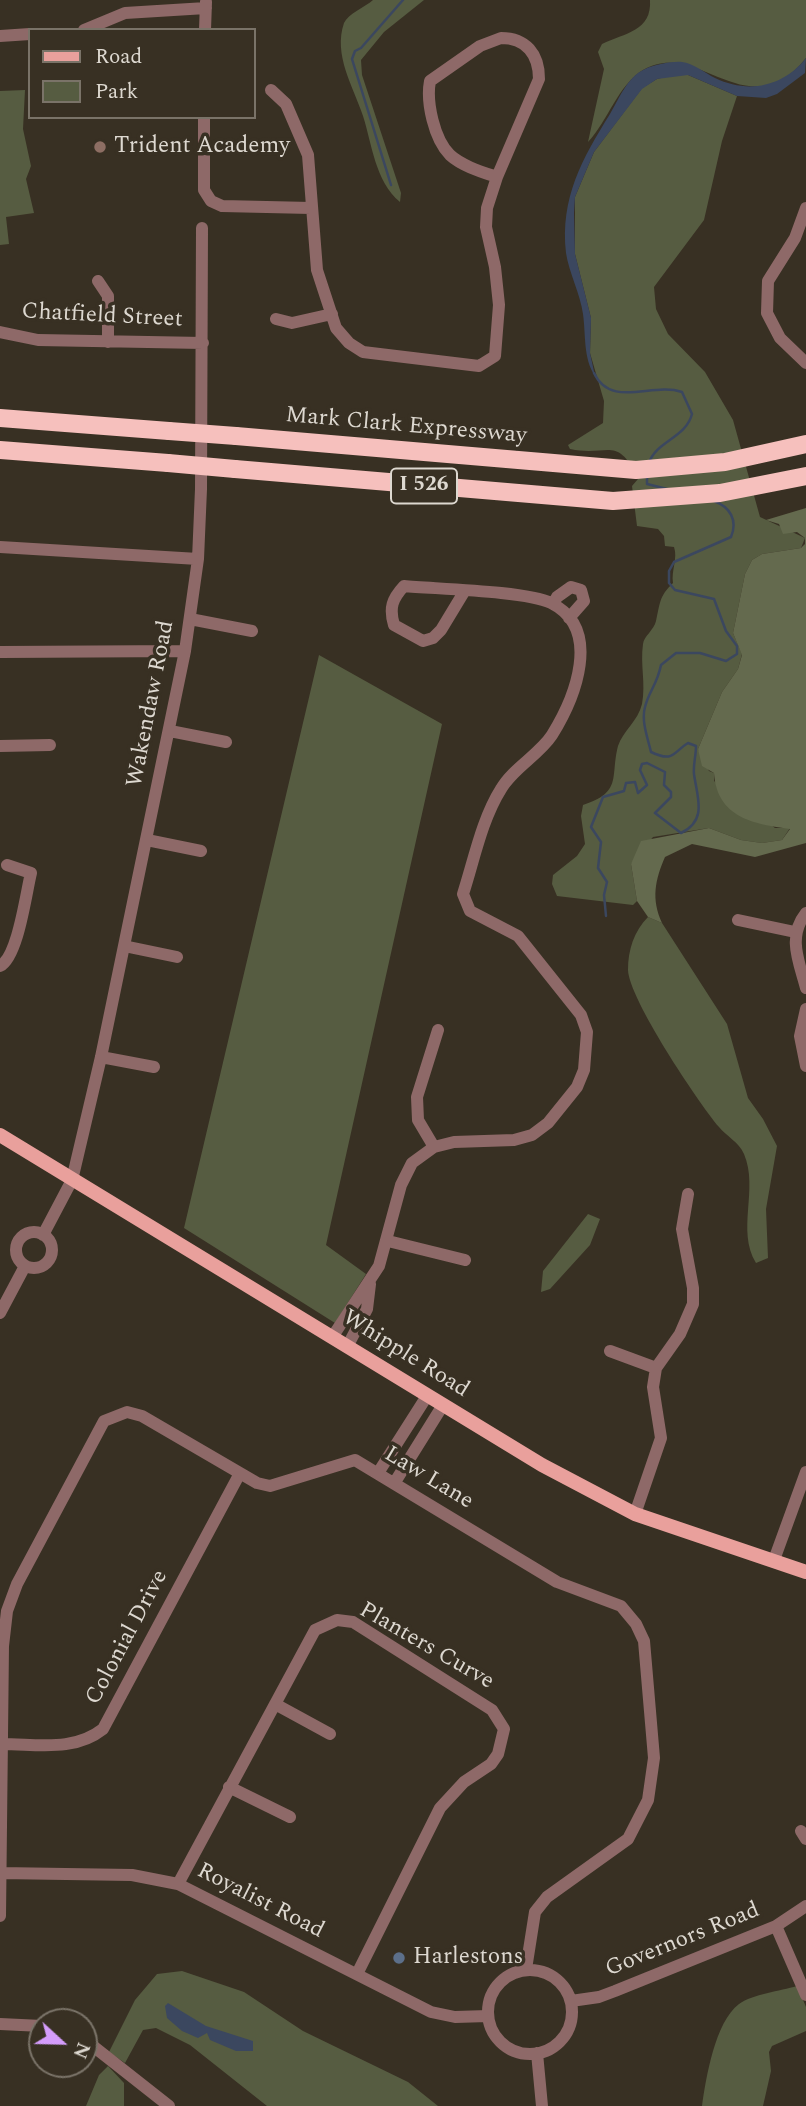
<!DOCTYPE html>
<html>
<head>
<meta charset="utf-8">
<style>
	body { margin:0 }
	#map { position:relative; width:806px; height:2106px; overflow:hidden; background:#383023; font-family:Spectral,serif }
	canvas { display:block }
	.legend { position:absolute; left:28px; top:28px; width:228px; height:91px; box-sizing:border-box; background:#383023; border:2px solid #7a7368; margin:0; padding:9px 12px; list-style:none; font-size:21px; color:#ddd8d0 }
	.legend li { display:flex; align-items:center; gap:14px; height:35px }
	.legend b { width:35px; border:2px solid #7a7368 }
	.north { position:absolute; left:28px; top:2008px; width:70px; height:70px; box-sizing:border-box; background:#383023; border:2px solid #7a7368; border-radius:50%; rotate:112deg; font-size:19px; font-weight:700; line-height:28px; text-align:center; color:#ddd8d0 }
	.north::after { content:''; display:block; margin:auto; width:24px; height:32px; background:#d49cfb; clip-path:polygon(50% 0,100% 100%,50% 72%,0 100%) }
</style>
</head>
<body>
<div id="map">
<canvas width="806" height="2106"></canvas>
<ul class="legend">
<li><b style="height:9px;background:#e9a09c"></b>Road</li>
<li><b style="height:19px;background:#565c41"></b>Park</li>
</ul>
<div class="north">N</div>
</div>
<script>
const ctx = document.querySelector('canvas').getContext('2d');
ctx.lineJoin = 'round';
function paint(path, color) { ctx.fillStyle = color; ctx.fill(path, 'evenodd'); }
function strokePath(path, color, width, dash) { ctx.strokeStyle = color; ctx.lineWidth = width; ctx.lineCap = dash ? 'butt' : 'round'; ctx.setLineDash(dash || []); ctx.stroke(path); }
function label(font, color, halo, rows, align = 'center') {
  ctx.font = font + ' Spectral,serif'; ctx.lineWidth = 7; ctx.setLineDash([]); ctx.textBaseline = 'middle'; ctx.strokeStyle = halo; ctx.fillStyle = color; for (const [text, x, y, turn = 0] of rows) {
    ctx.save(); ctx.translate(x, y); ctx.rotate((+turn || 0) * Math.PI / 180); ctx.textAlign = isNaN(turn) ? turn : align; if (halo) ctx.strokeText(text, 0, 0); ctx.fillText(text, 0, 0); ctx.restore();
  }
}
paint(new Path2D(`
	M 373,0 L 424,0 L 384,32 L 361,60 L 362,75 L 401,193 L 400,202 C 375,181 372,144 363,116 C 353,86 333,55 344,23 C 348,14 365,7 373,0 Z
	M 650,0 L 806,0 L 806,58 C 748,131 698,37 643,70 C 618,85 608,121 588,142 L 604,69 L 598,52 L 602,44 C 625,33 652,31 650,0 Z
	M 673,75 L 688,75 L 737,96 L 722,141 L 704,220 L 654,287 L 656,309 L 668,334 L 705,372 L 733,420 L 760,517 L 805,538 L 801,548 L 762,554 L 752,560 L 745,574 L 733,633 L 742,654 L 738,669 L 722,692 L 698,749 L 709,771 L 714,773 L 714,781 L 775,828 L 790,828 L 782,840 L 762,843 L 741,840 L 709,828 L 653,837 L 631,864 L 637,901 L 633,905 L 557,896 L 552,884 L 553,875 L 577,856 L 585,844 L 581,816 L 583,805 C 623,792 610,777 618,746 C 623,731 638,721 642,704 C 646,683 640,665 643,644 C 644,636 654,630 656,621 C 660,604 659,596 673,583 C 671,571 678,558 674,547 L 665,546 L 664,536 L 658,529 L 637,526 L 632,486 L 638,479 C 617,434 609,457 570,449 L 568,445 L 603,423 L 604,401 L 590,353 L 591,318 L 575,254 L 575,197 L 594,152 L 642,88 L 657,79 Z
	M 25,90 L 23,129 L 31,166 L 26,179 L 34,213 L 6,217 L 9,244 L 0,245 L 0,91 Z
	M 319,655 L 442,724 L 326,1245 L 366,1274 L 335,1323 L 184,1228 Z
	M 648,917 L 662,923 L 727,1024 L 748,1098 L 763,1119 L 777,1146 L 766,1209 L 768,1258 L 756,1263 C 736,1230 759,1189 744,1154 C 739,1142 726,1136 719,1127 C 698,1102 629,999 628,970 C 628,950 634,931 648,917 Z
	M 588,1214 L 600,1219 L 590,1245 L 550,1289 L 541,1292 L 543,1271 Z
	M 182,1971 L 244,1992 L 303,2031 L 408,2082 L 438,2106 L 267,2106 L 190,2045 L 156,2028 L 143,2030 L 125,2063 L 109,2052 L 135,2000 L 157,1974 Z
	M 797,1986 L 806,2007 L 806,2031 L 772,2046 L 769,2052 L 771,2071 L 763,2106 L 702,2106 C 706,2078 715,2022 739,2004 C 753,1994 780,1991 797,1986 Z
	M 108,2066 L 124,2083 L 124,2106 L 86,2106 L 99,2075 Z`), '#565c41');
paint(new Path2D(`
	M 806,508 L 806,843 L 755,857 L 692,844 L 665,857 C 655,880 651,899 662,923 L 648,917 L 637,901 L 631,864 L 641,841 L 709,828 L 741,840 L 762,843 L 782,840 L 790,829 C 754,824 717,818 714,773 L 702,766 L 698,749 L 722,692 L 738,669 L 742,655 L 733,633 L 745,574 L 752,560 L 762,554 L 801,548 L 805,544 L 805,538 L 797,532 L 783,534 L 779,524 L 766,520 Z`), '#646a4e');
paint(new Path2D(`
	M 806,58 L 805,73 L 777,94 L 766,98 L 737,96 L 688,75 L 657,79 L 642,89 L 594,152 L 575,197 L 574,213 L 575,254 L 591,318 L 590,353 L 595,376 C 583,358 586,335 583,314 C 580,293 569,273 566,253 C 560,198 582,159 610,114 C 619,99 627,77 645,69 C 654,65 672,61 682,62 C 693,63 705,73 715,78 C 748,94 783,87 806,58 Z
	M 168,2003 L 206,2026 L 253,2041 L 253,2051 L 236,2051 L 210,2040 L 207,2033 L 198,2038 L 182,2031 L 167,2018 L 165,2006 Z`), '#3b475f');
strokePath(new Path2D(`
	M 391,185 L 352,59 L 355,51 L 361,48 L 403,0
	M 594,373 C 611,409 652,382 682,392 L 692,414 C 686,438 656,441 649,463
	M 647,476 L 647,484 L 667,489
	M 606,916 L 604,895 L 607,882 L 598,868 L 601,842 L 591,827 L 603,797 L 624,791 L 626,783 L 635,782 L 638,793 L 647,785 L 640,770 L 642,764 L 647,763 L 665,772 L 664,785 L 671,792 L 671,797 L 655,813 L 681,833 C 708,820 697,797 694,774 C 693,765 696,756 696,746 L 688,743 C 673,752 674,763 651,752 C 648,739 641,721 645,707 C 649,691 657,685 661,665 L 676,653 L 700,653 L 726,661 L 737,654 L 737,646 L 726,631 L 714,599 L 675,590 L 669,583 L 669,571 L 674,562 L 731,537 C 738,520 730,507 714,501`), '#3b475f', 2.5);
strokePath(new Path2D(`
	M 84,30 L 125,13 L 206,8
	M 205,30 L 206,2
	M 0,36 L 30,34
	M 501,38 C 526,38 539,54 539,79 L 497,177 C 482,172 462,166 450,155 C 434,139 426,102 430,81 L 480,46 Z
	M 271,90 L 286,104 L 308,155 L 317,270 L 336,328 L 349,343 L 363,352 L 479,366 L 495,356 L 499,305 L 495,267 L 486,227 L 487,208 L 497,177
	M 204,117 L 204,190 L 211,201 L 222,206 L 311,208
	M 806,208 L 795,238 L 768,281 L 767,313 L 780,338 L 806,363
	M 98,281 L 108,296 L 108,342
	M 276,319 L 292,323 L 332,314
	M 0,332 L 38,340 L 203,343
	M 0,547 L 198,559
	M 553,604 L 557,597 L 571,587 L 581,590 L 584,601 L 569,618
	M 190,619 L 252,631
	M 0,652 L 185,651
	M 170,731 L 226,742
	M 0,746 L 50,745
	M 147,840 L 201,851
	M 806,913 C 787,937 799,961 806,988
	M 738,920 L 795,932
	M 124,946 L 177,957
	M 0,966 C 18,957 26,893 31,873 L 7,865
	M 806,1009 L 800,1036 L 806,1066
	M 101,1057 L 154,1067
	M 434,1147 L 418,1120 L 417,1097 L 438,1030
	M16 1250a18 18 0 1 1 36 0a18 18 0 1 1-36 0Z
	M 43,1235 L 72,1180 L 101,1057 L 185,651 L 198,559 L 201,489 L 202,228
	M 388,1241 L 465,1260
	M 0,1313 L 25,1266
	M 333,1336 L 379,1266 L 401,1185 L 412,1163 L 434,1147 L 454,1142 L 514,1140 L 532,1135 L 548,1123 L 577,1087 L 584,1070 L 587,1032 L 581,1015 L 518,936 L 470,911 L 463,894 C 474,860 482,819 501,789 C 513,768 539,755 552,735 C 575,698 603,629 551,603 C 526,591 437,589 404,586 C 392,599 389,608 394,625 L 423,641 L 433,638 L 441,630 L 464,592
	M 347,1347 L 367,1309 L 370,1284
	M 610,1351 L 656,1368
	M 378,1473 L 427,1396
	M 395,1482 L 443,1405
	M 635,1514 L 661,1438 L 653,1387 L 656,1368 L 680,1334 L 693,1304 L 693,1288 L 682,1229 L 688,1194
	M 774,1560 L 806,1472
	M 275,1704 L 330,1734
	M 2,1744 C 38,1744 74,1752 103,1729 L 239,1475
	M 229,1787 L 290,1817
	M 801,1831 L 806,1839
	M 0,1873 L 132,1875 L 178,1884 L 431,2012 L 455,2017 L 488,2016
	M 178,1884 L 315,1630 L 337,1620 L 353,1622 L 492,1710 L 504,1729 L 498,1754 L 491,1764 L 464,1782 L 440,1808 L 357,1974
	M 0,1916 L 3,1646 L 7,1611 L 17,1584 L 104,1421 L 127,1412 L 142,1416 L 257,1483 L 270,1486 L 355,1460 L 557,1582 L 621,1606 L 636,1624 L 644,1641 L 654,1758 L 648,1800 L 628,1839 L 547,1897 L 535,1912 L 526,1969
	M 776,1926 L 806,1995
	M488 2012a42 42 0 1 1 84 0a42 42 0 1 1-84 0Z
	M 571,2001 L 599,1997 L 615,1991 L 776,1926 L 806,1906
	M 0,2024 L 42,2026
	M 84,2039 L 169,2106
	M 537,2053 L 542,2106`), '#8e6968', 12);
strokePath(new Path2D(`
	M 0,1135 L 542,1465 L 635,1514 L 806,1572`), '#e9a09c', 14);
strokePath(new Path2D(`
	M 0,418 L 169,431
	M 236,436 L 636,470 L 725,462 L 806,444
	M 0,450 L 168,463
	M 235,469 L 613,501 L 720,493 L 806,476`), '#f6c0bd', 18);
strokePath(new Path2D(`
	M 169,431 L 236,436
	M 168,463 L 235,469`), '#f6c0bd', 18);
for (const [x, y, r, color] of [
	[100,147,7,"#8d6e63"],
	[399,1958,7,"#5c6f8a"]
]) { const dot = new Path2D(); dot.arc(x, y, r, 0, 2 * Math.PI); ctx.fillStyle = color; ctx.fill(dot); strokePath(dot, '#383023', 2.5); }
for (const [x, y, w] of [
	[424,486,66]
]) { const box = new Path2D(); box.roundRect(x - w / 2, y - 17.5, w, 35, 5); ctx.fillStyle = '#383023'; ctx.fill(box); strokePath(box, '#ddd8d0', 2); }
label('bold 21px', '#ddd8d0', null, [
	["I 526",424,486]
]);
label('23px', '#ddd8d0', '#383023', [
	["Trident Academy",114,147],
	["Harlestons",413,1958]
], 'left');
label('23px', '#ddd8d0', '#383023', [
	["Chatfield Street",102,317,3],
	["Mark Clark Expressway",406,427,5],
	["Wakendaw Road",152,704,-79],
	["Whipple Road",405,1355,32],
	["Law Lane",428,1479,31],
	["Colonial Drive",128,1638,-62],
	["Planters Curve",426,1647,30],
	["Royalist Road",260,1902,27],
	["Governors Road",683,1941,-22]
]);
</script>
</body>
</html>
